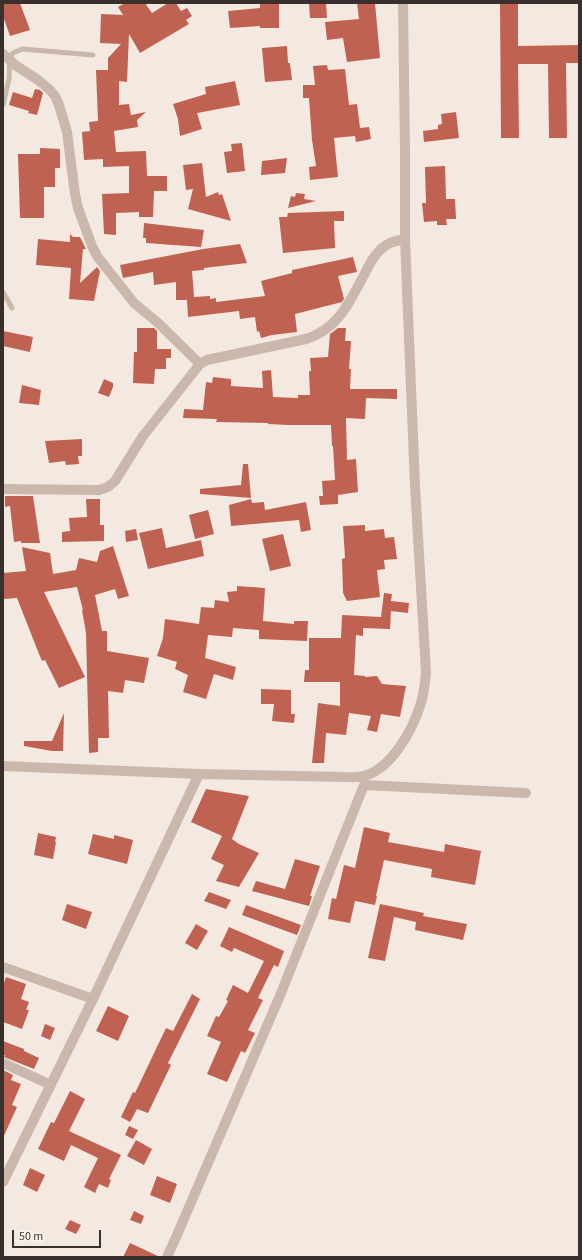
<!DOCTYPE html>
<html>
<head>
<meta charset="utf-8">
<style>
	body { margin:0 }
	#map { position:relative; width:582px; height:1260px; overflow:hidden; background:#f3e9e1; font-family:"Source Sans 3",sans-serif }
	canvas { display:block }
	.frame { position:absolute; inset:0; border:4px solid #392f2c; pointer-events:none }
	.scale { position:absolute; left:12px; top:1230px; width:89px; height:18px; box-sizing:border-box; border:2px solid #392f2c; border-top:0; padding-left:5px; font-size:12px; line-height:14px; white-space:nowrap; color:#392f2c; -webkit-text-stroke:3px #faf3ee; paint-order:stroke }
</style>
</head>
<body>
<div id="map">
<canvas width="582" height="1260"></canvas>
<div class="frame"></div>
<div class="scale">50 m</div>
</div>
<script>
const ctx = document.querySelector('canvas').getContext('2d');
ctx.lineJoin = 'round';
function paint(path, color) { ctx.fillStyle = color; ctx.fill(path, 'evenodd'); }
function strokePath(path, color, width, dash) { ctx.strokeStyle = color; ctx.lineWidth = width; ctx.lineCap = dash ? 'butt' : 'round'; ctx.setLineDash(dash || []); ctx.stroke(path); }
paint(new Path2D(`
	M 3,3 L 20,3 L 30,30 L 10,36 L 3,16 Z
	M 125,3 L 145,3 L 152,13 L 168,3 L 176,3 L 181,11 L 187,8 L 192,16 L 186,20 L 189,24 L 140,53 L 129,34 L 127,82 L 119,81 L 119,105 L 129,104 L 131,115 L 146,112 L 137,120 L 138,127 L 114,131 L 116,152 L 146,151 L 147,176 L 167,176 L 167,191 L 154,191 L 153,217 L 139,217 L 139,212 L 116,213 L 116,235 L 104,234 L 102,194 L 129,193 L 129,166 L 103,167 L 103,159 L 84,160 L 82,132 L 90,131 L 89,122 L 98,121 L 96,70 L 108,70 L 108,58 L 121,44 L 100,43 L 101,14 L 123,15 L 118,7 Z
	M 279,3 L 279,28 L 260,28 L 260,26 L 230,28 L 228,11 L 260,8 L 260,4 Z
	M 309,3 L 326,3 L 327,18 L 310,18 Z
	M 357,3 L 375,3 L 380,58 L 347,62 L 343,38 L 327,40 L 325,22 L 359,19 Z
	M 518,3 L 518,46 L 579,45 L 579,63 L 566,63 L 567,138 L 549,138 L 548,64 L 518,64 L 519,138 L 501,138 L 500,4 Z
	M 287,46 L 288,63 L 290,63 L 292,80 L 265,82 L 262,48 Z
	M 327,65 L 328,70 L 345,69 L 349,105 L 357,104 L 360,128 L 369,127 L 371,139 L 356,142 L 355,136 L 334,138 L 338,177 L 310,180 L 309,167 L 316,166 L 312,140 L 309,98 L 303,98 L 303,85 L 315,85 L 313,66 Z
	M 235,81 L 240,105 L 197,113 L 202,129 L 180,136 L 178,119 L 173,104 L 206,94 L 205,87 Z
	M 35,89 L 40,90 L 43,93 L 37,115 L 28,113 L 29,111 L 9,105 L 13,92 L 32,98 Z
	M 456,112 L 459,138 L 424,142 L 423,131 L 438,129 L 438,125 L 442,124 L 441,114 Z
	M 242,143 L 245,171 L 227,173 L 224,152 L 232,151 L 231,144 Z
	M 40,148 L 60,149 L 60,168 L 55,168 L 55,187 L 44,187 L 44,218 L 20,218 L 18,154 L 40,154 Z
	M 287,158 L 285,173 L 261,175 L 262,161 Z
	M 202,163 L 206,197 L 218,192 L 219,195 L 222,194 L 231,221 L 188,209 L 193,189 L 186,190 L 183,165 Z
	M 445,166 L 446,199 L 455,199 L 456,219 L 446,219 L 447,225 L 437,225 L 437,221 L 424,222 L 422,203 L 426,203 L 425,167 Z
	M 296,193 L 305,194 L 304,199 L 316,201 L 288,208 L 291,196 L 295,197 Z
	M 344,211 L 344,221 L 334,221 L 335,248 L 283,253 L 279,217 L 287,217 L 288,213 Z
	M 144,223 L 204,230 L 201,247 L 146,243 L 146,238 L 143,238 Z
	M 70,234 L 73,237 L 80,237 L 86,249 L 83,249 L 80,283 L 97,267 L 100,271 L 94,301 L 69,299 L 71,268 L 36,265 L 38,239 L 70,242 Z
	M 240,244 L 247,263 L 204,268 L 204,270 L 192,271 L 194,297 L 210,296 L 210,299 L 216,298 L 216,302 L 265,296 L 261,281 L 292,273 L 292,270 L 353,257 L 357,272 L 338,276 L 344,299 L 342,302 L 295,314 L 297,332 L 272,335 L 261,338 L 259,331 L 257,332 L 255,317 L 240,319 L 239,311 L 188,317 L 187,300 L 176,300 L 176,282 L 154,285 L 153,272 L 123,278 L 120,265 L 203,249 Z
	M 137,328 L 154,328 L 157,331 L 157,349 L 171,349 L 171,358 L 166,358 L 166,369 L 155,369 L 154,384 L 133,383 L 134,352 L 137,352 Z
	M 338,328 L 346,328 L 345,341 L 351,341 L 349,369 L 351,369 L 350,389 L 397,389 L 397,399 L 366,398 L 365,419 L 346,418 L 347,460 L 356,459 L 358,492 L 338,495 L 338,504 L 320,505 L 319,496 L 323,496 L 322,481 L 335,480 L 333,446 L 332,446 L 331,425 L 288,425 L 268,424 L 268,423 L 216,422 L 217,419 L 183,418 L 184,409 L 203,410 L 206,382 L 212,383 L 213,377 L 231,379 L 231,386 L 263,388 L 262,371 L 271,370 L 273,397 L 298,398 L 298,395 L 310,395 L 309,371 L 311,371 L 310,358 L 328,357 L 330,334 Z
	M 3,331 L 33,337 L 30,352 L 3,346 Z
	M 104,379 L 113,383 L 113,387 L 109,397 L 98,393 Z
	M 22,385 L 41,390 L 39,405 L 19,403 Z
	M 82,439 L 82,456 L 78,456 L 79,464 L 66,465 L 65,461 L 49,463 L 45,441 Z
	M 243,464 L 248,464 L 251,498 L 200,494 L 200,489 L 241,485 Z
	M 5,496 L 33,496 L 40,543 L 21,543 L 21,541 L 14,542 L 10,506 L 5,507 Z
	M 86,499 L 100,499 L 100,525 L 104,525 L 104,541 L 62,542 L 62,532 L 70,531 L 69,518 L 87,517 Z
	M 251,499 L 252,503 L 264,502 L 265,510 L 306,502 L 311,530 L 301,532 L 299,520 L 231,526 L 229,505 Z
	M 208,510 L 214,534 L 195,539 L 189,515 Z
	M 365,525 L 365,531 L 384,529 L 385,538 L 394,537 L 397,559 L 384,560 L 385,569 L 377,570 L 380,597 L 347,601 L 343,593 L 342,559 L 345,558 L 343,526 Z
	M 162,528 L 166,548 L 201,540 L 204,556 L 148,569 L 139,533 Z
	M 136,529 L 138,540 L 126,542 L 125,531 Z
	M 283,534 L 291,566 L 270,571 L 262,539 Z
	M 113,546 L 129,596 L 118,599 L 115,589 L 95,595 L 102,631 L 107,631 L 107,651 L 149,658 L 144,683 L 125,680 L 123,693 L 108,691 L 109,738 L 98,738 L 98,752 L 89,753 L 86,633 L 82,610 L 83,610 L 77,587 L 44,592 L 85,677 L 59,688 L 45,660 L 42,661 L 39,654 L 17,598 L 3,599 L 3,573 L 26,571 L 22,547 L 50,553 L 53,574 L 76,570 L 79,558 L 97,562 L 100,551 Z
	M 237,586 L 265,588 L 263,621 L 294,624 L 294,621 L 308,621 L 307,641 L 259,639 L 259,630 L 233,628 L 232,637 L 208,635 L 205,658 L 236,667 L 233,680 L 214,674 L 206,699 L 183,692 L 188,675 L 175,669 L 177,662 L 157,656 L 163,638 L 165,619 L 199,624 L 201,607 L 214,608 L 215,600 L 229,602 L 227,592 L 237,591 Z
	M 384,593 L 392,594 L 391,601 L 409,603 L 408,613 L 391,611 L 390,629 L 363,628 L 363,636 L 356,635 L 354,675 L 365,676 L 365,677 L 377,676 L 382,684 L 406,686 L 400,717 L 381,714 L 377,732 L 367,730 L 371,716 L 349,713 L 346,735 L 326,733 L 324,763 L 312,763 L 318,703 L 340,706 L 340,682 L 304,682 L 305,670 L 309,670 L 309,638 L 341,638 L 342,615 L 381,617 Z
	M 261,689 L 291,690 L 291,714 L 295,714 L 294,723 L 272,721 L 274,704 L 261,704 Z
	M 64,713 L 63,751 L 52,751 L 24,746 L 24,741 L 52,741 Z
	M 206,789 L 249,796 L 232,839 L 239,844 L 259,853 L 239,887 L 216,881 L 224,865 L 211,859 L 222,836 L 191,822 Z
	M 364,827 L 390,833 L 388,842 L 444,852 L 445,844 L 481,851 L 475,885 L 431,877 L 432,869 L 384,860 L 376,896 L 377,896 L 375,905 L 355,901 L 350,923 L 328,919 L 332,898 L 336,899 L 344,865 L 355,868 Z
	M 38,833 L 56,837 L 55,842 L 56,842 L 53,859 L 34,855 Z
	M 93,834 L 114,839 L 114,835 L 133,840 L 127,864 L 88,854 Z
	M 295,859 L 320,866 L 310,896 L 312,896 L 309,906 L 252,891 L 256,881 L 285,889 Z
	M 209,892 L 231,900 L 226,909 L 204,901 Z
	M 67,904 L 92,912 L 86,929 L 62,920 Z
	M 380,904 L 424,913 L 423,916 L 467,924 L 463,940 L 415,930 L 416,922 L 394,917 L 385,961 L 368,958 Z
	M 246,905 L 301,925 L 297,935 L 242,915 Z
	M 196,924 L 208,931 L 197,950 L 185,943 Z
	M 229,927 L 284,951 L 278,967 L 274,965 L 258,998 L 263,1000 L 248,1030 L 255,1033 L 245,1053 L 241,1051 L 227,1082 L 207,1074 L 221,1042 L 207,1036 L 216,1016 L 219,1017 L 228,1001 L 226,1000 L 233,985 L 248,993 L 264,961 L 234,948 L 232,952 L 220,946 Z
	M 6,977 L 26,984 L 21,999 L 29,1002 L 26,1010 L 29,1010 L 22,1029 L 3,1022 L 3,986 Z
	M 192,994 L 200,999 L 168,1063 L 171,1065 L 148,1113 L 137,1109 L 130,1122 L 121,1117 L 133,1092 L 135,1093 L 166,1028 L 173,1031 Z
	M 108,1006 L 129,1016 L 118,1041 L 96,1031 Z
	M 45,1024 L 55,1028 L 50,1040 L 41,1036 Z
	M 3,1041 L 24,1049 L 24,1051 L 39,1058 L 34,1069 L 4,1057 L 5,1055 L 3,1055 Z
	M 3,1070 L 13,1075 L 11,1080 L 21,1084 L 12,1105 L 17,1107 L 3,1138 Z
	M 70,1091 L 85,1099 L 69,1131 L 121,1155 L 109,1179 L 111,1180 L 108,1188 L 99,1184 L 95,1193 L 84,1187 L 98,1158 L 71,1145 L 64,1161 L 38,1149 L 51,1122 L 54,1123 Z
	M 129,1126 L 138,1130 L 133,1139 L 125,1135 Z
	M 136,1140 L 152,1149 L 144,1165 L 127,1156 Z
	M 30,1168 L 45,1175 L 37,1192 L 23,1185 Z
	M 157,1176 L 177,1184 L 170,1203 L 150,1195 Z
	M 134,1211 L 144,1216 L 141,1224 L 130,1220 Z
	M 70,1220 L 81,1225 L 76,1234 L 65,1229 Z
	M 130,1243 L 160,1257 L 123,1257 Z`), '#c06252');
strokePath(new Path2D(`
	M 3,105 L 9,79 L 10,57 L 13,53 L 22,49 L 93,55
	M 3,292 L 12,308`), '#cbb8ad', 5);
strokePath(new Path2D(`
	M 3,54 L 15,65 L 38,80 L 49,89 L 55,96 L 59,105 L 67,132 L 75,194 L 78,208 L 92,246 L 97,256 L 134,303 L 157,322 L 200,364
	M 3,489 L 99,490 L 108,487 L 115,481 L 143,436 L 200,364 L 207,360 L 306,339 C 338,329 349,303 364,275 C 370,263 377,249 390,243 C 395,241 400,240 405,239
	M 3,766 L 199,774 L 345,777 C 351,777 358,778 364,776 C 391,769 412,731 420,706 C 424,695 425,684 426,672 L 415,486 L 405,239 L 405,151 L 403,3
	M 3,967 L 93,999
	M 3,1063 L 51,1085
	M 3,1182 L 93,999 L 199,774
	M 167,1257 L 177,1235 L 279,998 L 364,785 L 526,793`), '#cbb8ad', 10);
</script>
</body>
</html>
